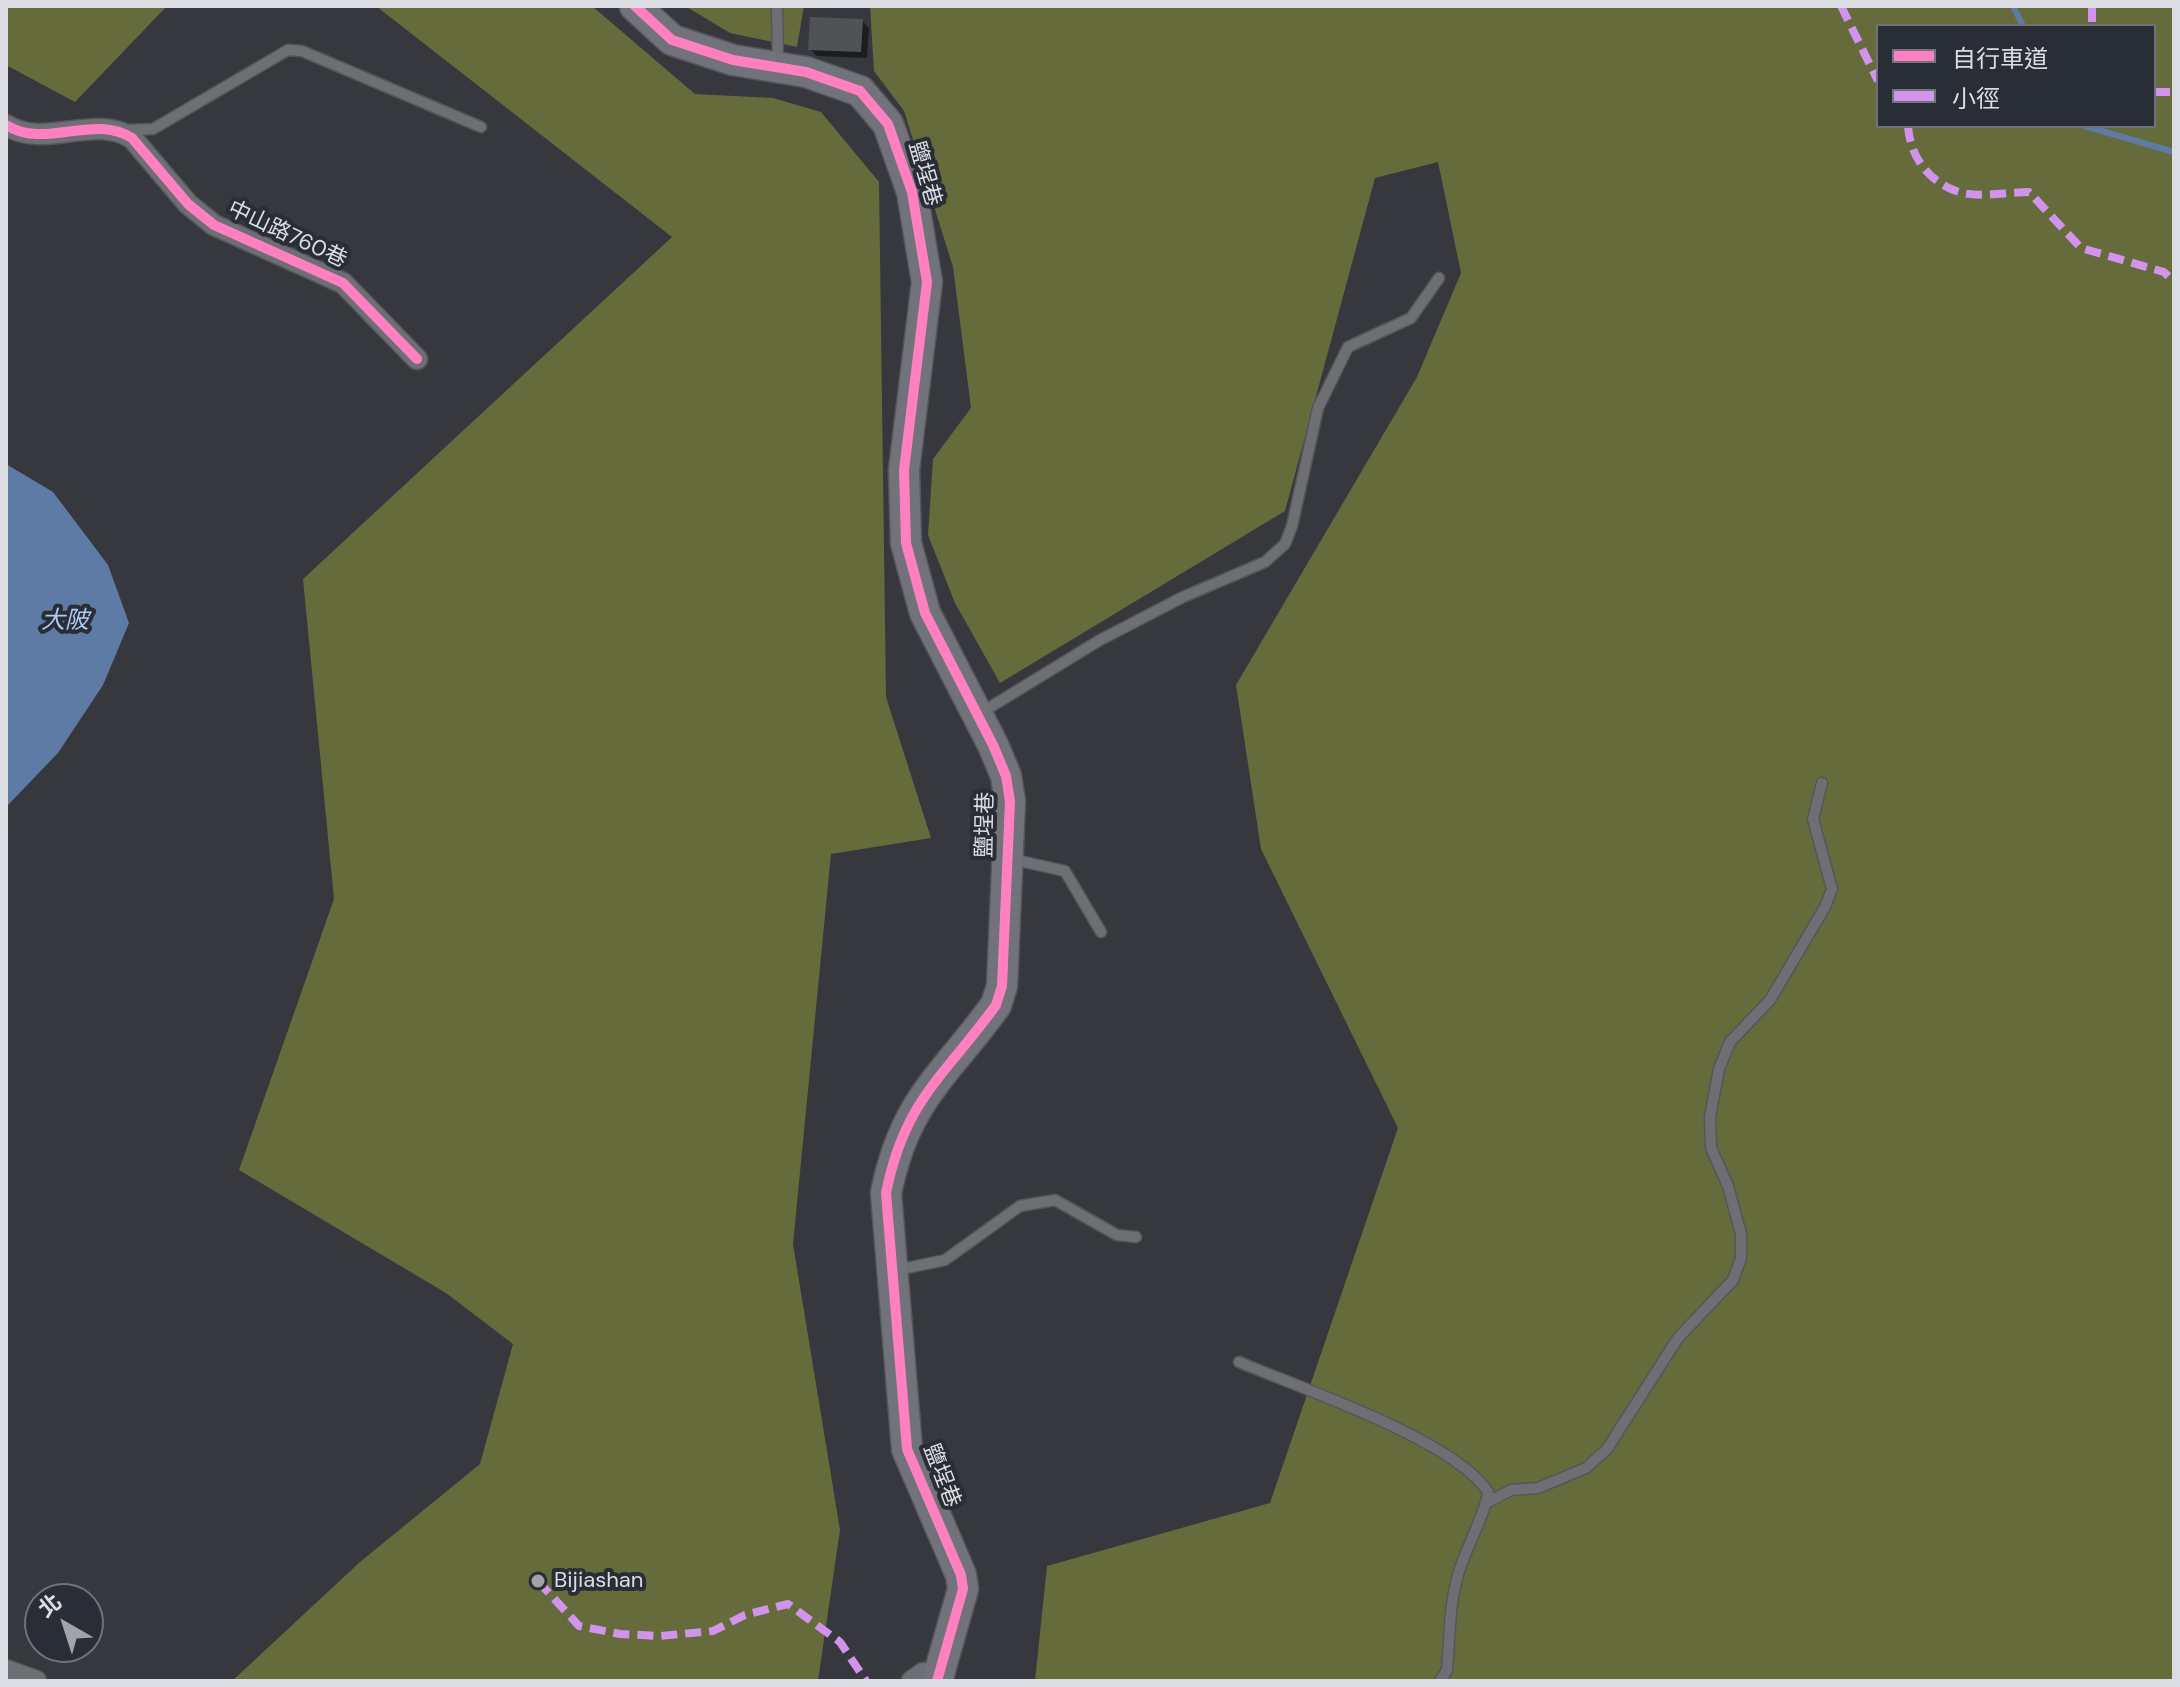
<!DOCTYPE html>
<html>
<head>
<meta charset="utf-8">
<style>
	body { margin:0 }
	#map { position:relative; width:2180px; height:1687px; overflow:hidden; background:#36383e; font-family:"DM Sans","Noto Sans TC",sans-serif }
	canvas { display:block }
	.frame { position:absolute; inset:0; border:8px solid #dbdde3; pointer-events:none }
	.legend { position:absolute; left:1876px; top:24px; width:280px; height:104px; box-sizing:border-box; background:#292d36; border:2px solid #70737b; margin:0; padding:10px 14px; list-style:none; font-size:24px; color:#dbdde3 }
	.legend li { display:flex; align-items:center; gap:16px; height:40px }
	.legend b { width:40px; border:2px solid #70737b }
	.north { position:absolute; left:24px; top:1583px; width:80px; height:80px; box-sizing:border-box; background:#292d36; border:2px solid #70737b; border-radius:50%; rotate:321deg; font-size:22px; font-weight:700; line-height:32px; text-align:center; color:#dbdde3 }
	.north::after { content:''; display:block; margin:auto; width:28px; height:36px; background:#a1a3a9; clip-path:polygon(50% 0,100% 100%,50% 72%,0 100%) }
</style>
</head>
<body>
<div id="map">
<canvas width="2180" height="1687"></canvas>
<div class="frame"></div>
<ul class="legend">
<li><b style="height:10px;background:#ff80c0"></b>自行車道</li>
<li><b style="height:10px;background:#d193ec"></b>小徑</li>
</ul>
<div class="north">北</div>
</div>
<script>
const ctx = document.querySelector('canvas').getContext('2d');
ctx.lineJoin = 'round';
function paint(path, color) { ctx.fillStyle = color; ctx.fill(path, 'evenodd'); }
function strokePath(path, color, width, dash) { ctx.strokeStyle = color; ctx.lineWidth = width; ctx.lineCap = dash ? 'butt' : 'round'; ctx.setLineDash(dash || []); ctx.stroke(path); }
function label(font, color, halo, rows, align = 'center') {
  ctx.font = font + ' "DM Sans","Noto Sans TC",sans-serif'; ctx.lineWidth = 8; ctx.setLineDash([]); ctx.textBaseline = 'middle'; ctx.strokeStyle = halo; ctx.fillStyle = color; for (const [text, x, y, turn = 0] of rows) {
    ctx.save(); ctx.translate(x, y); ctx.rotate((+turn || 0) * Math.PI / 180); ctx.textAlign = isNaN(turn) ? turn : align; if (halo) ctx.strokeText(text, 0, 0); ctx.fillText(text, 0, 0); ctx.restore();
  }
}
paint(new Path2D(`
	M 6,6 L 167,6 L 75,102 L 6,65 Z
	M 376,6 L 592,6 L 695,94 L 773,98 L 821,112 L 879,182 L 886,697 L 931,838 L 831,854 L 793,1244 L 840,1530 L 818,1681 L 232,1681 L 360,1562 L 480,1464 L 513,1344 L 446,1293 L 239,1170 L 334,899 L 303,579 L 672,237 Z
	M 685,6 L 804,6 L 797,47 L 730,33 Z
	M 870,6 L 2174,6 L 2174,1681 L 1035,1681 L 1047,1566 L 1270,1503 L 1398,1128 L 1261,849 L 1236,685 L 1417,377 L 1461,273 L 1438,162 L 1375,178 L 1285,511 L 1000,683 L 955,603 L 928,535 L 933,459 L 971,408 L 953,267 L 904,111 L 874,71 ZM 1878,26 L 2154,26 L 2154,126 L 1878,126 Z`), '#666b3c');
paint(new Path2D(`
	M 6,464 L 53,492 L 108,565 L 129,623 L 103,685 L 58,753 L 6,807 Z`), '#5e7ba5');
paint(new Path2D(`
	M 862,21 L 869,28 L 867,58 L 817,56 L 810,49 Z`), '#0007');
strokePath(new Path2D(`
	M 2013,6 L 2023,26
	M 2085,126 L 2174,152`), '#5e7ba5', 6);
paint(new Path2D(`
	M 810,17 L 863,19 L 861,52 L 808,50 Z`), '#515256');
const lane = new Path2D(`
	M 777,6 L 778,65
	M 126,130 L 153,129 L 288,50 L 302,51 L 481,127
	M 979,714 L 1100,640 L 1183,597 L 1265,562 L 1285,544 L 1292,526 L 1318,408 L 1348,347 L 1411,318 L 1439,278
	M 1011,859 L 1065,871 L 1101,932
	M 897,1270 L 945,1260 L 1020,1206 L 1055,1200 L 1117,1235 L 1136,1237
	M 1239,1362 C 1300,1388 1455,1440 1488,1492 C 1487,1510 1464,1552 1458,1575 C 1449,1605 1450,1638 1447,1670 L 1440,1681
	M 1488,1502 L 1511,1490 L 1538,1488 L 1586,1468 L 1607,1449 L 1678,1338 L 1733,1280 L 1741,1258 L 1741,1234 L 1728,1186 L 1711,1148 L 1710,1117 L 1719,1069 L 1730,1042 L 1770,1000 L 1825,907 L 1832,889 L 1813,819 L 1822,783`);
const street = new Path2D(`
	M 6,125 C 45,150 93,113 132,138 L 188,204 L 214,225 L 343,283 L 417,359
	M 6,1670 L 36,1681
	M 912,1681 L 923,1673 L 931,1674 L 934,1681`);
const secondary = new Path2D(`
	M 635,6 L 672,40 L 733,60 L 806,72 L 860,91 L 888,124 L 912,192 L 927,282 L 904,470 L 906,543 L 925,613 L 993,745 L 1006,776 L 1010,801 L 1002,986 L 996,1005 C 944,1077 905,1099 886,1193 L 907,1449 L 961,1575 L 963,1589 L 937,1681`);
strokePath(lane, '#54565a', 13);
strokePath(street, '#54565a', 23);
strokePath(secondary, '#54565a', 33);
strokePath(lane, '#6d6f74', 10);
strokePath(street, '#6d6f74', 20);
strokePath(secondary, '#72727a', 30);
strokePath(new Path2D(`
	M 1841,6 L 1878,81
	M 2092,6 L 2092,26
	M 2154,92 L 2174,92
	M 1908,126 C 1910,156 1928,182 1959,192 C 1978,198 2008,192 2029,192 L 2081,248 L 2164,272 L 2174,282
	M 538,1581 L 579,1626 L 620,1634 L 660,1636 L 713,1631 L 745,1615 L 788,1604 L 840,1642 L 866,1681`), '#d193ec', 8, [16, 8]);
strokePath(new Path2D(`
	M 635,6 L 672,40 L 733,60 L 806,72 L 860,91 L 888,124 L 912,192 L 927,282 L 904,470 L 906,543 L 925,613 L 993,745 L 1006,776 L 1010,801 L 1002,986 L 996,1005 C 944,1077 905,1099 886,1193 L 907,1449 L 961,1575 L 963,1589 L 937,1681
	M 6,125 C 45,150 93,113 132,138 L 188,204 L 214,225 L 343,283 L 417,359`), '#ff80c0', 10);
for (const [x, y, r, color] of [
	[538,1581,8,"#a1a3a9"]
]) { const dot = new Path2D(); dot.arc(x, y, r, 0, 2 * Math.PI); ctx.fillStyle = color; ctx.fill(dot); strokePath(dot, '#292d36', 3); }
label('22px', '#dbdde3', '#292d36', [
	["鹽埕巷",924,174,74],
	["中山路760巷",287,235,25],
	["鹽埕巷",986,825,-89],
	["鹽埕巷",941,1476,69]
]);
label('22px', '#dbdde3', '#292d36', [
	["Bijiashan",554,1581]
], 'left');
label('italic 24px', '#adc9f2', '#292d36', [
	["大陂",65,622]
]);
</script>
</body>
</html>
